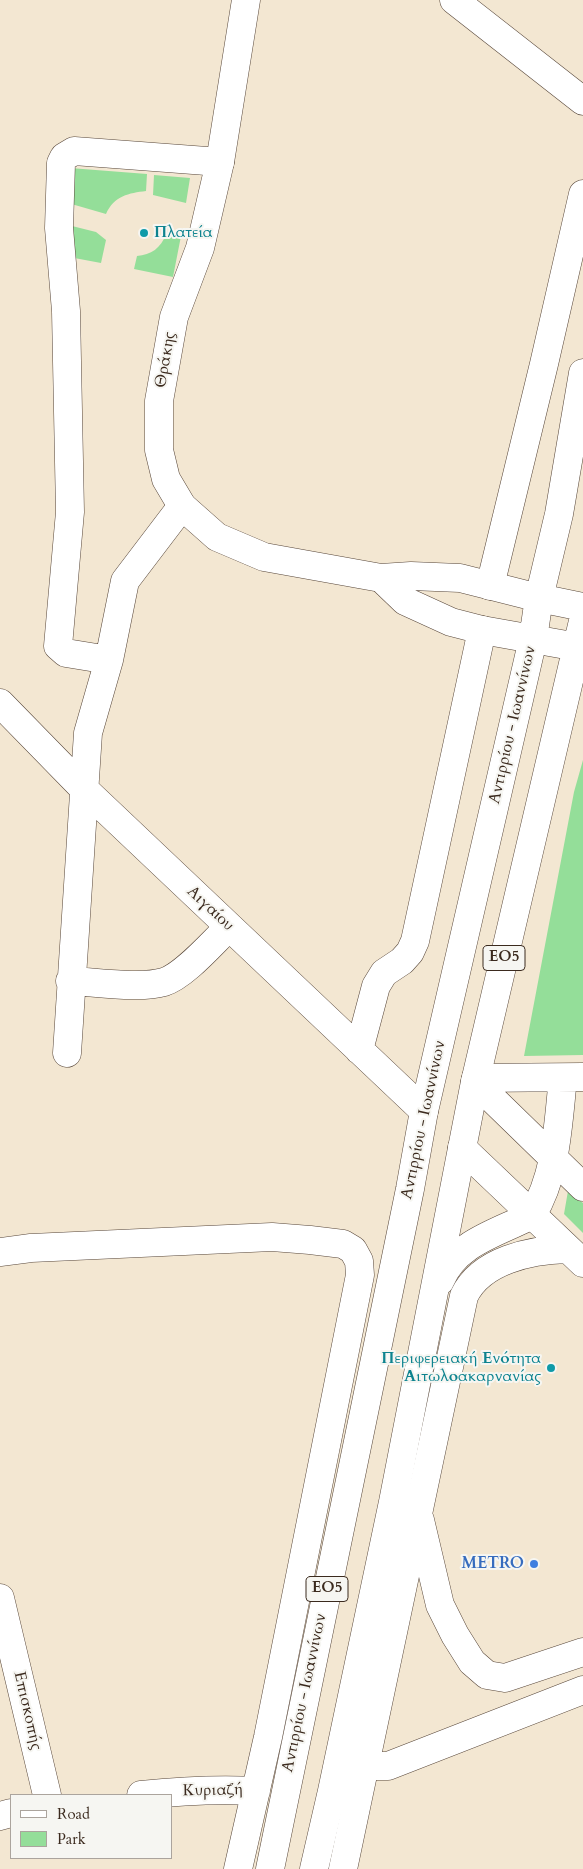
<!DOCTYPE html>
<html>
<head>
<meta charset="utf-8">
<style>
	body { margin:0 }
	#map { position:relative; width:583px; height:1869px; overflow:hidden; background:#f3e7d2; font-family:Cardo,serif }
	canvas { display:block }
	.legend { position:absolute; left:10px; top:1794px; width:162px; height:65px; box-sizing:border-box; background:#f6f6f2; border:1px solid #aba49d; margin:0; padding:6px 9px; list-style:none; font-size:15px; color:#3b2a1e }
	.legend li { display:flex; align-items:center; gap:10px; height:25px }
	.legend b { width:25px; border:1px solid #aba49d }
</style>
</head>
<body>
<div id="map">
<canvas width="583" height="1869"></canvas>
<ul class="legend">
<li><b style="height:6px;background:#fff"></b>Road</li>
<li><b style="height:14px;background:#94de99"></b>Park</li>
</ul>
</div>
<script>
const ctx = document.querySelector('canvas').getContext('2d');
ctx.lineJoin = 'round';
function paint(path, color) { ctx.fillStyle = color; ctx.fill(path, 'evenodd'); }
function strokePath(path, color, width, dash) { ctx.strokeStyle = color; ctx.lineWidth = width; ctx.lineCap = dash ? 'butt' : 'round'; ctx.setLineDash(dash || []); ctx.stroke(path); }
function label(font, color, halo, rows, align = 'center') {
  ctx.font = font + ' Cardo,serif'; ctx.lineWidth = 4; ctx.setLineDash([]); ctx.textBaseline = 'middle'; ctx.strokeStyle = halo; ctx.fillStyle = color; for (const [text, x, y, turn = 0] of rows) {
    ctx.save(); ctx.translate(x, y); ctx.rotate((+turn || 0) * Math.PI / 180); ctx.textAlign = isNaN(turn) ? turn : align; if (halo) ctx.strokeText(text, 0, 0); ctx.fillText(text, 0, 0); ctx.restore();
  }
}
paint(new Path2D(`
	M 70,168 L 147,174 L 146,191 C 129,193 114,196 106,214 L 68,203 Z
	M 154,175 L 190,178 L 186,203 L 153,195 Z
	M 68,225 L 96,232 L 106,240 L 101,263 L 69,257 Z
	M 166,234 L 181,236 L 173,277 L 134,269 L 137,256 C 151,255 161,248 166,234 Z
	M 583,760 L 583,1055 L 524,1056 L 574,792 Z
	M 568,1191 L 583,1203 L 583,1233 L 564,1214 Z`), '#94de99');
const minor = new Path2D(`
	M 454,0 L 583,101
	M 490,586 L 544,364 L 583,194
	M 109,660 L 66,653 L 58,646 L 70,512 L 66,311 L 59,228 L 61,163 L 64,157 L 74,151 L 220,162
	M 0,703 L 84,789 L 424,1111
	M 70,981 C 96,982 140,989 164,982 C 184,976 213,942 229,927
	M 359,1050 L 376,986 L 384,973 L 402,961 L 410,952 L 415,941 L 482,630
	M 67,1053 L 88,733 L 109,660 L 125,581 L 182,506
	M 476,1078 L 583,1077
	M 475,1082 L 583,1187
	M 462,1148 L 583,1263
	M 532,1215 C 557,1175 558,1123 563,1078
	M 0,1252 L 31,1248 L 272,1237 L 310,1240 L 343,1244 L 353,1250 L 359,1261 L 360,1275 L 268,1737 L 238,1869
	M 420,1520 L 440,1605 L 455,1635 L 472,1662 L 487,1675 L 505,1678 L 583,1652
	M 0,1598 L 47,1795
	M 365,1766 L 388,1766 L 583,1690
	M 141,1795 C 179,1791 217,1789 256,1791
	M 0,1816 L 11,1813
	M 343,1869 L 464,1296 C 481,1260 531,1250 567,1249`);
const major = new Path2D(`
	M 246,0 L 220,162 L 200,248 L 174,317 L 159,401 L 159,450 L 166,479 L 182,506 L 217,537 L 264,557 L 381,578 L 411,576 L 460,578 L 539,598 L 583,607
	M 381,578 L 405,601 L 451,622 L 482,630 L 583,648
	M 440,1281 C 456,1242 498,1233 532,1215
	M 270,1869 L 410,1189 L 424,1111 L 533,639 L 539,598 L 559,514 L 583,373
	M 314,1869 L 332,1791 L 393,1502 L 475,1082 L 583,621`);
strokePath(minor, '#574639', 29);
strokePath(major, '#574639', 29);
strokePath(minor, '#fff', 28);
strokePath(major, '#fff', 28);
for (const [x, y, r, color] of [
	[144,233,5,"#0f9aa8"],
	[551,1368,5,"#0f9aa8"],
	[534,1564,5,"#3f7fe0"]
]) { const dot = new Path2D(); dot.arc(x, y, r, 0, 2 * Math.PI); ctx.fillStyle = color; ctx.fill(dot); strokePath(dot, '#f6f6f2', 2); }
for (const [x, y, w] of [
	[504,958,42],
	[327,1589,42]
]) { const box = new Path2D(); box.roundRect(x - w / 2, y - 12.5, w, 25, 4); ctx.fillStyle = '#f6f6f2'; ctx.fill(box); strokePath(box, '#3b2a1e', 1); }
label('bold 15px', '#3b2a1e', null, [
	["ΕΟ5",504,958],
	["ΕΟ5",327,1589]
]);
label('bold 16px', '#0d838f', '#f6f6f2', [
	["Πλατεία",154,233],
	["Περιφερειακή Ενότητα",541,1359,"right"],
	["Αιτωλοακαρνανίας",541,1377,"right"]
], 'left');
label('16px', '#3b2a1e', '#f6f6f2', [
	["Θράκης",166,360,-80],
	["Αντιρρίου - Ιωαννίνων",513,725,-77],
	["Αιγαίου",210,909,43],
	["Αντιρρίου - Ιωαννίνων",424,1120,-78],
	["Αντιρρίου - Ιωαννίνων",305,1693,-78],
	["Επισκοπής",27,1711,77],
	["Κυριαζή",213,1791,-1]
]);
label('bold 16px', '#366cbe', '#f6f6f2', [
	["METRO",524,1564]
], 'right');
</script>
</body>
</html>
